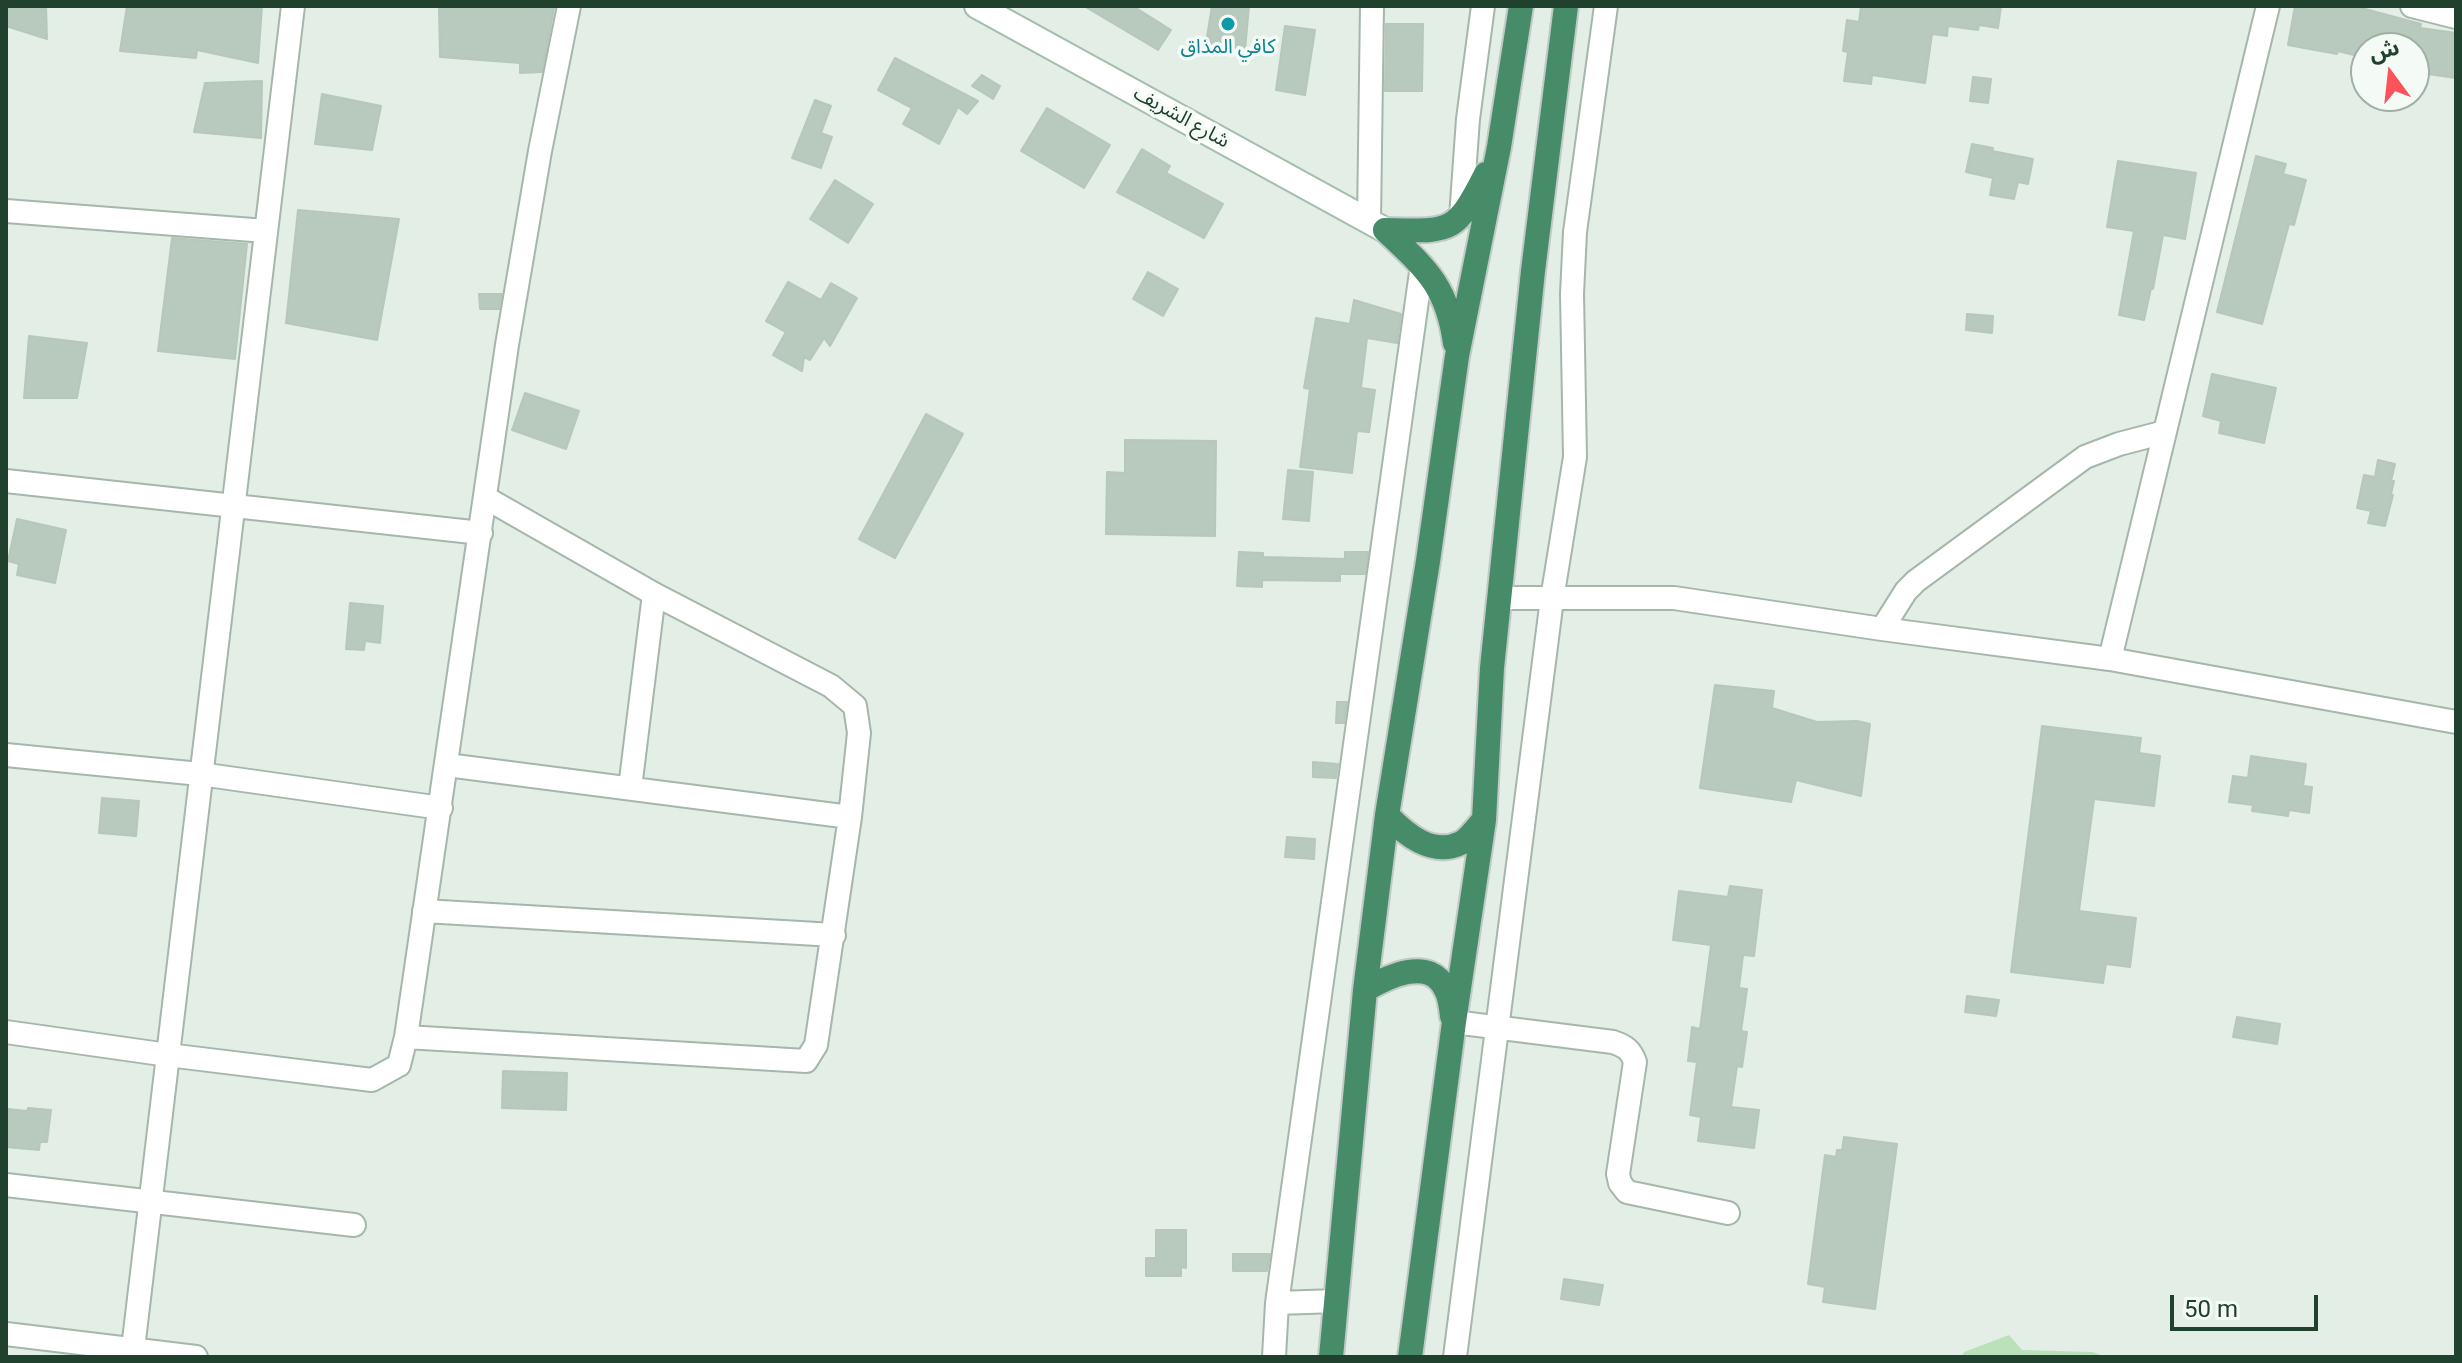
<!DOCTYPE html>
<html>
<head>
<meta charset="utf-8">
<style>
	body { margin:0 }
	#map { position:relative; width:2462px; height:1363px; overflow:hidden; background:#e3eee6; font-family:Roboto,"Noto Sans Arabic",sans-serif }
	canvas { display:block }
	.frame { position:absolute; inset:0; border:8px solid #21412f; pointer-events:none }
	.north { position:absolute; left:2350px; top:32px; width:80px; height:80px; box-sizing:border-box; background:#f4faf5; border:2px solid #a0b0a6; border-radius:50%; rotate:345deg; font-size:22px; font-weight:700; line-height:32px; text-align:center; color:#21412f }
	.north::after { content:''; display:block; margin:auto; width:28px; height:36px; background:#fc535b; clip-path:polygon(50% 0,100% 100%,50% 72%,0 100%) }
	.scale { position:absolute; left:2170px; top:1295px; width:148px; height:36px; box-sizing:border-box; border:4px solid #21412f; border-top:0; padding-left:10px; font-size:24px; line-height:28px; white-space:nowrap; color:#21412f; -webkit-text-stroke:6px #f4faf5; paint-order:stroke }
</style>
</head>
<body>
<div id="map">
<canvas width="2462" height="1363"></canvas>
<div class="frame"></div>
<div class="north">ش</div>
<div class="scale">50 m</div>
</div>
<script>
const ctx = document.querySelector('canvas').getContext('2d');
ctx.lineJoin = 'round';
function paint(path, color) { ctx.fillStyle = color; ctx.fill(path, 'evenodd'); }
function strokePath(path, color, width, dash) { ctx.strokeStyle = color; ctx.lineWidth = width; ctx.lineCap = dash ? 'butt' : 'round'; ctx.setLineDash(dash || []); ctx.stroke(path); }
function label(font, color, halo, rows, align = 'center') {
  ctx.font = font + ' Roboto,"Noto Sans Arabic",sans-serif'; ctx.lineWidth = 7; ctx.setLineDash([]); ctx.textBaseline = 'middle'; ctx.strokeStyle = halo; ctx.fillStyle = color; for (const [text, x, y, turn = 0] of rows) {
    ctx.save(); ctx.translate(x, y); ctx.rotate((+turn || 0) * Math.PI / 180); ctx.textAlign = isNaN(turn) ? turn : align; if (halo) ctx.strokeText(text, 0, 0); ctx.fillText(text, 0, 0); ctx.restore();
  }
}
paint(new Path2D(`
	M 2009,1335 L 2022,1350 L 2093,1352 L 2105,1357 L 1961,1357 L 1964,1352 Z`), '#bbe1ba');
const building = new Path2D(`
	M 6,6 L 46,6 L 47,39 L 6,26 Z
	M 127,6 L 262,6 L 258,63 L 197,50 L 196,58 L 120,51 Z
	M 439,6 L 546,6 L 554,8 L 542,72 L 520,73 L 520,63 L 440,57 Z
	M 1084,6 L 1133,6 L 1171,30 L 1158,50 Z
	M 1212,6 L 1249,6 L 1245,50 L 1206,43 Z
	M 1861,6 L 2001,6 L 1998,28 L 1979,25 L 1978,30 L 1948,26 L 1947,36 L 1932,34 L 1925,83 L 1872,75 L 1871,84 L 1844,81 L 1848,52 L 1843,51 L 1847,20 L 1859,22 Z
	M 2295,6 L 2354,6 L 2421,24 L 2420,28 L 2456,33 L 2456,78 L 2414,72 L 2414,48 L 2366,48 L 2366,58 L 2338,51 L 2337,54 L 2288,45 Z
	M 1386,24 L 1423,24 L 1422,91 L 1385,91 Z
	M 1285,26 L 1315,30 L 1305,95 L 1276,90 Z
	M 895,58 L 978,101 L 967,114 L 958,107 L 939,144 L 903,124 L 912,108 L 878,90 Z
	M 982,75 L 1000,86 L 993,99 L 972,86 Z
	M 1973,77 L 1991,79 L 1988,103 L 1970,101 Z
	M 262,81 L 261,138 L 194,132 L 205,83 Z
	M 322,94 L 381,106 L 372,150 L 315,144 Z
	M 815,100 L 831,106 L 821,133 L 832,137 L 821,168 L 792,158 Z
	M 1047,108 L 1110,145 L 1084,188 L 1021,151 Z
	M 1972,144 L 1993,148 L 1992,151 L 2033,159 L 2028,184 L 2018,182 L 2014,199 L 1990,195 L 1993,178 L 1966,172 Z
	M 1142,149 L 1170,166 L 1166,173 L 1223,204 L 1204,238 L 1117,192 Z
	M 2256,156 L 2286,164 L 2283,174 L 2306,180 L 2294,225 L 2289,224 L 2262,324 L 2217,312 Z
	M 2118,161 L 2196,173 L 2185,239 L 2163,235 L 2153,289 L 2151,288 L 2144,320 L 2119,315 L 2134,231 L 2107,227 Z
	M 835,180 L 873,204 L 848,243 L 810,219 Z
	M 298,210 L 399,219 L 377,340 L 286,323 Z
	M 172,238 L 247,244 L 235,359 L 158,351 Z
	M 1148,272 L 1178,289 L 1163,316 L 1133,299 Z
	M 788,282 L 821,300 L 831,283 L 857,298 L 830,346 L 824,338 L 810,360 L 804,357 L 802,371 L 773,355 L 786,332 L 766,321 Z
	M 479,294 L 502,294 L 499,309 L 480,309 Z
	M 1354,300 L 1401,314 L 1397,343 L 1367,338 L 1361,388 L 1375,390 L 1369,432 L 1357,431 L 1352,473 L 1300,467 L 1310,389 L 1304,388 L 1316,318 L 1350,324 Z
	M 1967,314 L 1993,316 L 1992,333 L 1966,330 Z
	M 29,336 L 87,343 L 77,398 L 24,398 Z
	M 2212,374 L 2276,388 L 2264,443 L 2219,433 L 2221,421 L 2203,416 Z
	M 525,393 L 579,411 L 566,449 L 512,430 Z
	M 926,414 L 963,434 L 895,558 L 859,539 Z
	M 1125,440 L 1216,441 L 1215,536 L 1106,534 L 1107,472 L 1125,473 Z
	M 2378,460 L 2395,464 L 2391,481 L 2394,481 L 2391,494 L 2393,495 L 2385,526 L 2368,523 L 2371,511 L 2357,508 L 2364,475 L 2375,477 Z
	M 1288,470 L 1313,472 L 1309,521 L 1283,519 Z
	M 17,519 L 66,530 L 55,583 L 17,575 L 19,564 L 8,561 Z
	M 1239,552 L 1263,553 L 1263,557 L 1345,559 L 1345,552 L 1368,552 L 1365,574 L 1340,574 L 1340,581 L 1262,580 L 1262,587 L 1237,586 Z
	M 350,603 L 383,606 L 380,643 L 365,641 L 364,650 L 346,649 Z
	M 1715,685 L 1774,691 L 1772,708 L 1817,722 L 1857,721 L 1870,724 L 1861,796 L 1796,780 L 1791,802 L 1700,788 Z
	M 1337,702 L 1347,702 L 1344,723 L 1336,723 Z
	M 2042,726 L 2141,738 L 2139,753 L 2160,756 L 2154,806 L 2094,799 L 2079,911 L 2136,918 L 2130,967 L 2106,964 L 2103,983 L 2011,972 Z
	M 2251,756 L 2306,764 L 2303,786 L 2312,787 L 2309,813 L 2289,810 L 2288,816 L 2252,811 L 2253,805 L 2229,802 L 2233,776 L 2248,778 Z
	M 1313,762 L 1338,764 L 1336,778 L 1313,777 Z
	M 102,798 L 139,801 L 136,836 L 99,833 Z
	M 1287,837 L 1315,839 L 1314,859 L 1285,857 Z
	M 1730,886 L 1762,890 L 1754,956 L 1743,955 L 1739,988 L 1747,989 L 1741,1031 L 1747,1032 L 1742,1067 L 1737,1066 L 1731,1107 L 1759,1110 L 1754,1148 L 1698,1141 L 1701,1117 L 1690,1115 L 1697,1062 L 1688,1061 L 1692,1027 L 1700,1029 L 1711,945 L 1673,940 L 1679,891 L 1728,897 Z
	M 1967,996 L 1999,1000 L 1996,1016 L 1965,1012 Z
	M 2237,1017 L 2280,1024 L 2277,1044 L 2233,1037 Z
	M 503,1071 L 567,1073 L 566,1110 L 502,1108 Z
	M 28,1108 L 51,1110 L 47,1142 L 40,1142 L 39,1150 L 6,1147 L 8,1109 L 27,1111 Z
	M 1844,1137 L 1897,1144 L 1875,1309 L 1823,1302 L 1825,1287 L 1808,1284 L 1825,1155 L 1836,1157 L 1837,1150 L 1842,1150 Z
	M 1156,1230 L 1186,1230 L 1186,1268 L 1181,1267 L 1181,1276 L 1146,1276 L 1146,1258 L 1156,1258 Z
	M 1233,1254 L 1270,1254 L 1267,1271 L 1233,1271 Z
	M 1564,1279 L 1603,1285 L 1599,1305 L 1561,1299 Z`);
paint(building, '#b8c9be');
strokePath(building, '#b5c8ba', 2);
const minor = new Path2D(`
	M 2412,6 L 2456,17
	M 6,211 L 266,231
	M 1461,217 L 1468,119 L 1483,6
	M 1369,220 L 1372,6
	M 6,481 L 481,533
	M 1499,598 L 1674,598 L 1882,629 L 2110,659 L 2456,722
	M 1882,629 L 1906,591 L 1916,581 L 2085,457 L 2119,444 L 2165,432
	M 2110,659 L 2268,6
	M 6,755 L 200,774 L 441,808
	M 447,765 L 850,817
	M 630,788 L 654,594
	M 424,911 L 834,935
	M 1454,1022 L 1613,1042 C 1625,1046 1631,1050 1635,1062 L 1618,1174 L 1620,1183 L 1627,1192 L 1728,1213
	M 6,1032 L 168,1055 L 372,1080 L 399,1065 L 406,1037 L 507,345 L 540,151 L 569,6
	M 406,1037 L 806,1061 L 816,1045 L 850,817 L 859,733 L 855,706 L 831,686 L 654,594 L 486,498
	M 6,1185 L 354,1225
	M 1277,1303 L 1337,1301
	M 6,1334 L 196,1357
	M 132,1357 L 293,6
	M 1274,1357 L 1277,1303 L 1422,265
	M 1455,1357 L 1552,599 L 1575,457 L 1572,294 L 1575,232 L 1606,6`);
const secondary = new Path2D(`
	M 977,6 L 1385,230`);
const trunk = new Path2D(`
	M 1385,230 C 1451,231 1455,235 1486,174
	M 1385,230 C 1425,268 1447,285 1455,343
	M 1387,815 C 1405,834 1432,857 1461,843 C 1469,839 1477,827 1484,820
	M 1365,990 C 1387,977 1430,955 1446,990 C 1450,997 1451,1008 1452,1016
	M 1331,1357 L 1365,990 L 1387,815 L 1428,561 L 1457,356 L 1499,147 L 1521,6
	M 1410,1357 L 1454,1022 L 1484,820 L 1492,668 L 1533,271 L 1566,6`);
strokePath(minor, '#a5b7ab', 26);
strokePath(secondary, '#a3bead', 28);
strokePath(trunk, '#c1cac5', 28);
strokePath(minor, '#fff', 22);
strokePath(secondary, '#fff', 24);
strokePath(trunk, '#478c68', 24);
for (const [x, y, r, color] of [
	[1228,24,8,"#0f9aa8"]
]) { const dot = new Path2D(); dot.arc(x, y, r, 0, 2 * Math.PI); ctx.fillStyle = color; ctx.fill(dot); strokePath(dot, '#f4faf5', 3); }
label('20px', '#0d838f', '#f4faf5', [
	["كافي المذاق",1228,48]
]);
label('20px', '#21412f', '#f4faf5', [
	["شارع الشريف",1181,118,29]
]);
</script>
</body>
</html>
